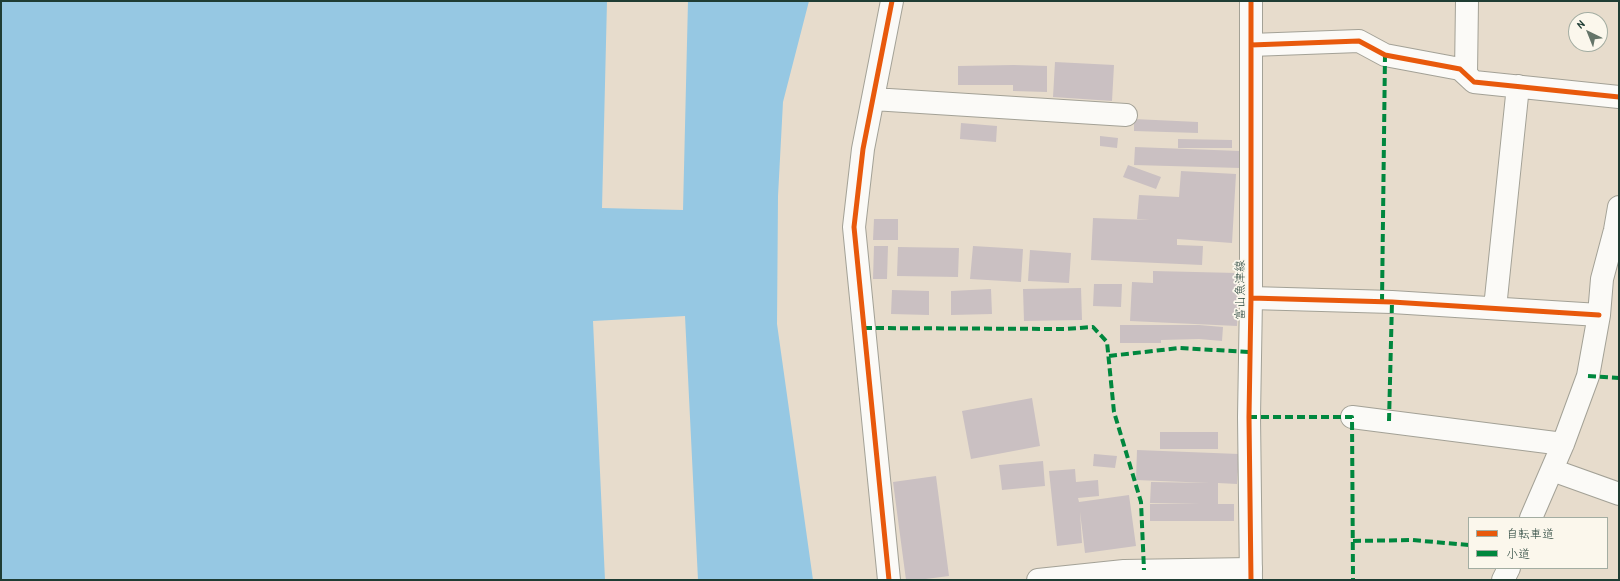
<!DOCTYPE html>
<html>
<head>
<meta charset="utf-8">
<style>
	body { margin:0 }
	#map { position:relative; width:1620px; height:581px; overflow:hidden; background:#e7dccc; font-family:"Patrick Hand","Klee One",sans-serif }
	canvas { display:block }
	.frame { position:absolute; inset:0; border:2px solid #1f3d34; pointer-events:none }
	.legend { position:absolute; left:1468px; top:517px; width:140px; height:52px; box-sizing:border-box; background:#fbf7ec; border:1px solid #a3ada2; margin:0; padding:5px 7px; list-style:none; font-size:12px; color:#1f3d34 }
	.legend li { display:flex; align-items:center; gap:8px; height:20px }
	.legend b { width:20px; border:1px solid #a3ada2 }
	.north { position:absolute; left:1568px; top:12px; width:40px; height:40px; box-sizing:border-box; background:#fbf7ec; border:1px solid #a3ada2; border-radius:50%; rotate:317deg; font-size:11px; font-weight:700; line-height:16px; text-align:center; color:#1f3d34 }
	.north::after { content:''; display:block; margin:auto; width:14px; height:18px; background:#657569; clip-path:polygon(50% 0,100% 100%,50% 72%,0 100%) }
</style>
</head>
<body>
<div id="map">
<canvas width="1620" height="581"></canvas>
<div class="frame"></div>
<ul class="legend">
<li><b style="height:5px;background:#e8590c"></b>自転車道</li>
<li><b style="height:5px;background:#00873e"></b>小道</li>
</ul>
<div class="north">N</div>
</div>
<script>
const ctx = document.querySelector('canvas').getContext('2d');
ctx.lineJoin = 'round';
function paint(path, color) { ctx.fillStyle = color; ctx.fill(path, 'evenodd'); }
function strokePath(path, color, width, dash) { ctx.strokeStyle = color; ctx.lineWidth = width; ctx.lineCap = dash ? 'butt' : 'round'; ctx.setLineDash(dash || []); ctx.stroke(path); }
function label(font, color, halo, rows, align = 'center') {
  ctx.font = font + ' "Patrick Hand","Klee One",sans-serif'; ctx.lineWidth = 3.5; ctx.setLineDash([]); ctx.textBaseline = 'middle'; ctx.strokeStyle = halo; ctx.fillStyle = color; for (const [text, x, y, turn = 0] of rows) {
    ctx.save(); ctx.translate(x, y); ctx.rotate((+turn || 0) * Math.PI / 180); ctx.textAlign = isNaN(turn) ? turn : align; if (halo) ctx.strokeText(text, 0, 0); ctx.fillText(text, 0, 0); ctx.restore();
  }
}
paint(new Path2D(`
	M 1,1 L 809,1 L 783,102 L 778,196 L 777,324 L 813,580 L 1,580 Z`), '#96c8e3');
paint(new Path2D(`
	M 607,1 L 688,1 L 683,210 L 602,208 Z
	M 685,316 L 698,580 L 605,580 L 593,321 Z`), '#e7dccc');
paint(new Path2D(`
	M 1055,62 L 1114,65 L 1112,101 L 1053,97 Z
	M 1014,65 L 1047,66 L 1047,92 L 1013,91 L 1013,85 L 958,85 L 958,66 Z
	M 1134,119 L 1198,122 L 1198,133 L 1134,131 Z
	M 961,123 L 997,126 L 996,142 L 960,139 Z
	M 1100,136 L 1118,138 L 1117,148 L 1100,146 Z
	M 1178,139 L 1232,140 L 1232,148 L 1178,148 Z
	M 1135,147 L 1240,151 L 1240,168 L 1134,165 Z
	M 1128,165 L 1161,177 L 1156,189 L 1123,177 Z
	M 1181,171 L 1236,174 L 1232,243 L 1177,239 L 1177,245 L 1203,246 L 1202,265 L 1091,260 L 1093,218 L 1150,220 L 1137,219 L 1139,195 L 1179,197 Z
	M 874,219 L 898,219 L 898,240 L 873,240 Z
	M 874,246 L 888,246 L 887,279 L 873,279 Z
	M 973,246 L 1023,249 L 1021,282 L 970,279 Z
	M 898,247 L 959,248 L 958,277 L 897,276 Z
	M 1030,250 L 1071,253 L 1069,283 L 1028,281 Z
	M 1153,271 L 1237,273 L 1237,287 L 1239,287 L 1237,326 L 1130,321 L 1132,282 L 1153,283 Z
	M 1094,284 L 1122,284 L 1121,307 L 1093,306 Z
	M 1081,288 L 1082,320 L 1024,321 L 1023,289 Z
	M 991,289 L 992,314 L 951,315 L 951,291 Z
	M 892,290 L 929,291 L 929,315 L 891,314 Z
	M 1120,325 L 1199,325 L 1223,327 L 1222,341 L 1199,339 L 1161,340 L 1161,343 L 1120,343 Z
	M 1032,398 L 1040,446 L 971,459 L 962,411 Z
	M 1160,432 L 1218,432 L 1218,449 L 1160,449 Z
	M 1137,450 L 1239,454 L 1237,484 L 1218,483 L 1218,504 L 1234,504 L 1234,521 L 1150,521 L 1150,504 L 1200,504 L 1150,503 L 1151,482 L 1210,483 L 1136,480 Z
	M 1094,454 L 1117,456 L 1115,468 L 1093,466 Z
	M 1043,461 L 1045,486 L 1002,490 L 999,465 Z
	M 1075,469 L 1076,482 L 1098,480 L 1099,496 L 1078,498 L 1079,502 L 1129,495 L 1136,546 L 1085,553 L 1080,512 L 1082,543 L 1057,546 L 1049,471 Z
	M 936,476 L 949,576 L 918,580 L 906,580 L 893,482 Z`), '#cac0c2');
const minor = new Path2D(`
	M 1251,45 L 1359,41 L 1385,55 L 1460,69 L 1474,82 L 1619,97
	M 1466,74 L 1467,1
	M 873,99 L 1126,115
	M 1251,298 L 1392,302 L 1599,315
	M 1495,308 L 1518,86
	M 1352,417 L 1563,444
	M 1552,470 L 1619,494
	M 1531,518 L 1563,444 L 1588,376 L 1599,315 L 1602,279 L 1615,230 L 1619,207
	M 889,580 L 854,227 L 863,149 L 892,1
	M 1038,580 L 1124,571 L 1251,569
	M 1503,580 L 1509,568`);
const major = new Path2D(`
	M 1251,1 L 1251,298 L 1249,417 L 1251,580`);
strokePath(minor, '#a3a196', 24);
strokePath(major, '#a3a196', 24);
strokePath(minor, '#fbfaf7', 22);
strokePath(major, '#fbfaf7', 22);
strokePath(new Path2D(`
	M 1382,302 L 1385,55
	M 864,328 L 1065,329 L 1093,327 L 1107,342 L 1114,412 L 1141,502 L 1144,570
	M 1109,356 L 1179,348 L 1250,352
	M 1588,376 L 1619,378
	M 1249,417 L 1352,417 L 1353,580
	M 1389,421 L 1392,302
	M 1353,541 L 1412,540 L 1469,545`), '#00873e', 4, [8, 4]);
strokePath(new Path2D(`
	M 1251,1 L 1251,298 L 1249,417 L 1251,580
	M 1251,45 L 1359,41 L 1385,55 L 1460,69 L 1474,82 L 1619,97
	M 1251,298 L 1392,302 L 1599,315
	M 889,580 L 854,227 L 863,149 L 892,1`), '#e8590c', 5);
label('12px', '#1f3d34', '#fbf7ec', [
	["富山魚津線",1241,290,-90]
]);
</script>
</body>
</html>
